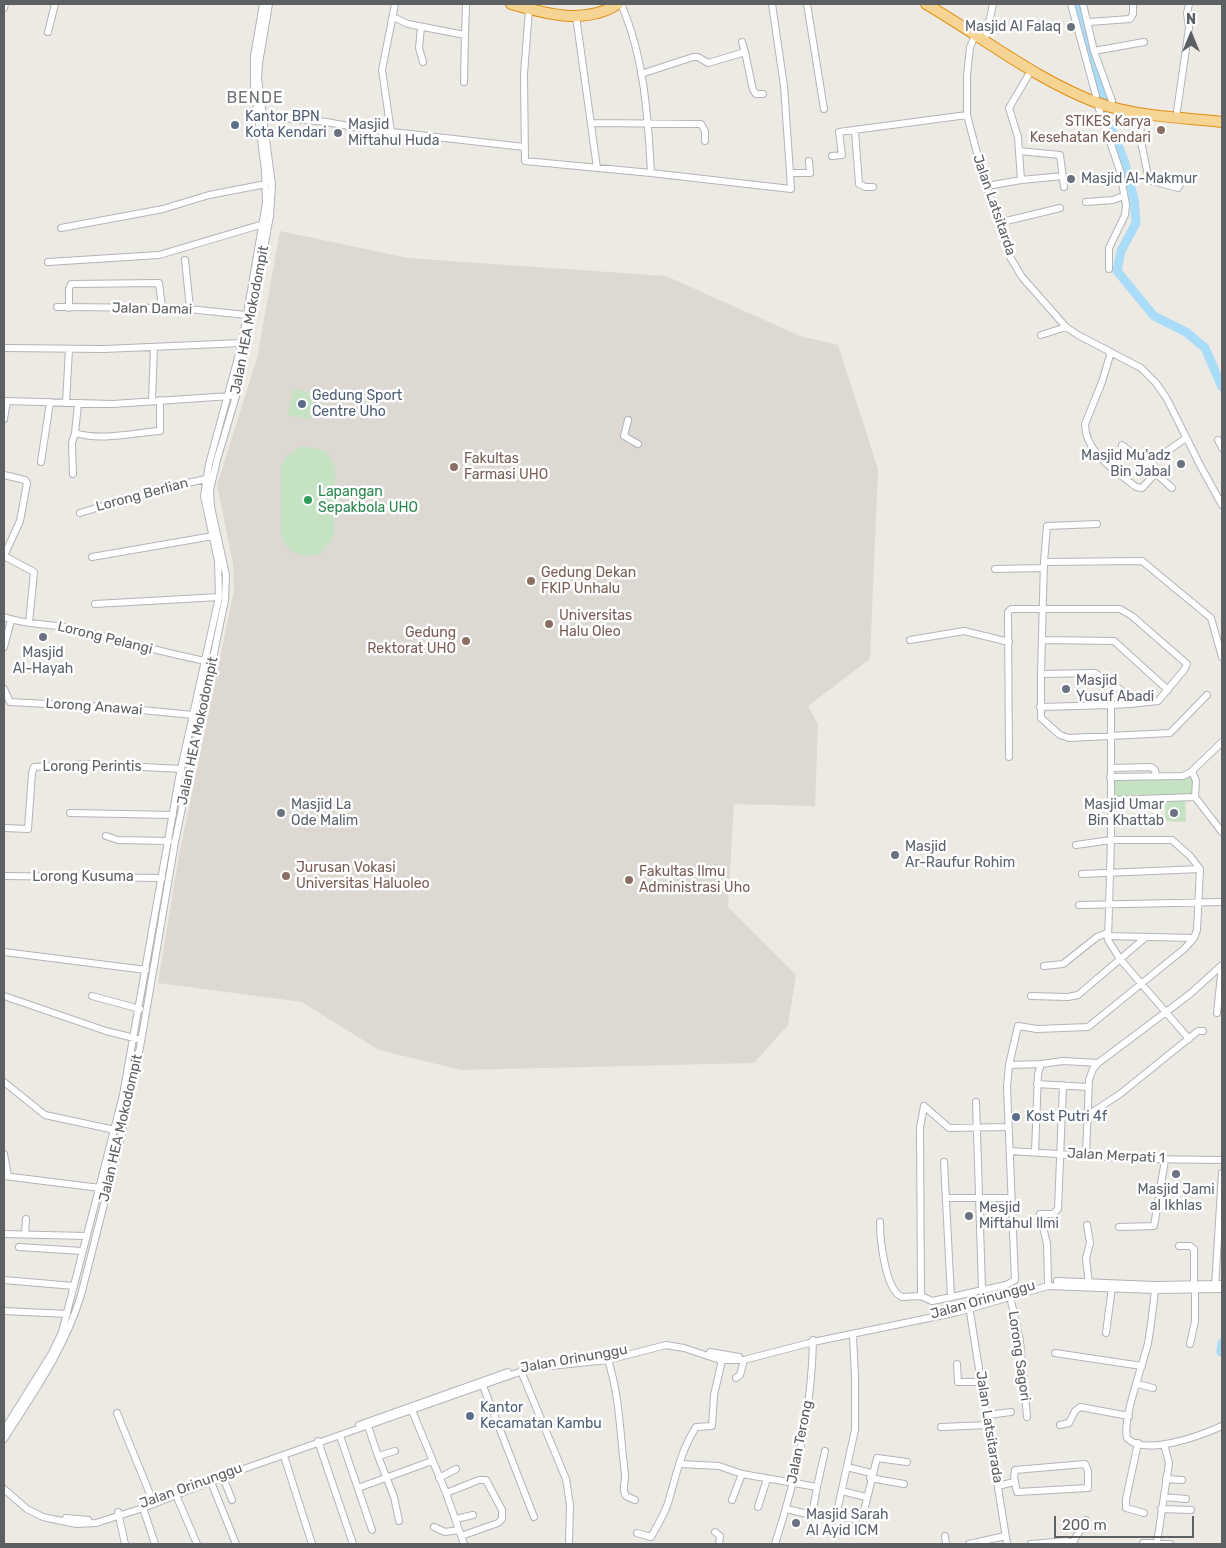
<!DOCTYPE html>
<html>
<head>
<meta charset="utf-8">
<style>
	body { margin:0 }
	#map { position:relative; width:1226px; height:1548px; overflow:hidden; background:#edeae4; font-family:Rubik,sans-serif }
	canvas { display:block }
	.frame { position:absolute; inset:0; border:5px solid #5c6063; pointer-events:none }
	.north { position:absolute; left:1166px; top:10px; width:50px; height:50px; -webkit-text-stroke:4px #fff; paint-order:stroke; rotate:0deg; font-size:14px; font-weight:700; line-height:20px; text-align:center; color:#5c6063 }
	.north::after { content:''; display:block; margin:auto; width:18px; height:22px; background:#5c6063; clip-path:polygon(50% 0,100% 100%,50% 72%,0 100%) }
	.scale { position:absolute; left:1054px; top:1516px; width:140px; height:22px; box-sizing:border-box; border:2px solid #5c6063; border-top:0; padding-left:6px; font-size:15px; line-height:18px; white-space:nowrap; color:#5c6063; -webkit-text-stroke:4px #fff; paint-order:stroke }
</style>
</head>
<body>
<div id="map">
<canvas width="1226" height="1548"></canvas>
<div class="frame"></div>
<div class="north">N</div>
<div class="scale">200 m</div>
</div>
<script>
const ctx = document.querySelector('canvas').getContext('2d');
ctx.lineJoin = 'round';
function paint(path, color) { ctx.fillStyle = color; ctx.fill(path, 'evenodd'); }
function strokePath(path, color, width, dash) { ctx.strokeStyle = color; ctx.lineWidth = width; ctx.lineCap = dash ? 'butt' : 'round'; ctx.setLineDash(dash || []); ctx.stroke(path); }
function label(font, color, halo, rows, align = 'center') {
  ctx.font = font + ' Rubik,sans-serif'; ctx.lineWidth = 5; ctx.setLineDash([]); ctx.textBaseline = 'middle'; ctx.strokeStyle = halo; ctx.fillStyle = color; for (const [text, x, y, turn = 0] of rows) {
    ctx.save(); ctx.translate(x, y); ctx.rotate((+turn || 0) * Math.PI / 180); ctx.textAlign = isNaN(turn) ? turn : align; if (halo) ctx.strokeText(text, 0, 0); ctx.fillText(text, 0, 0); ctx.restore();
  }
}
paint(new Path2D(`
	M 280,231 L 408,258 L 666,276 L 800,336 L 838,345 L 878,469 L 870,659 L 808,706 L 818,724 L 815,806 L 734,804 L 728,907 L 796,975 L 788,1025 L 754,1063 L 461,1070 L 379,1050 L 302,1002 L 158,983 L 179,855 L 234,590 L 233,564 L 217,485 L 257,358 Z`), '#ddd9d2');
paint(new Path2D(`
	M 293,389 L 316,393 L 312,419 L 288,415 Z
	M 302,446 L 326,451 L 335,467 L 334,534 L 321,554 C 302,559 285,553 281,532 L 281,466 L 286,457 Z
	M 1192,773 L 1195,797 L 1185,797 L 1186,822 L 1165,821 L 1165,798 L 1110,800 L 1111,777 Z`), '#c5e3c2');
strokePath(new Path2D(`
	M 1075,4 L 1087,52 L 1101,84 L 1105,113 L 1125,163 L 1134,199 L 1136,223 L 1121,251 L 1117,271 L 1154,316 L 1186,332 L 1205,348 L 1222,387
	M 1221,1352 L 1222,1343`), '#a9dcf8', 9);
const minor = new Path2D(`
	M 621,4 C 644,56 648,116 651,173 L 791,189 L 790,173
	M 772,4 L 784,86 L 790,173 L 810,173 L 809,161
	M 807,4 L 824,109
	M 1071,4 L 1096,96
	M 1083,4 L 1094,51
	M 4,8 L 5,4
	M 529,9 L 524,74 L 525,161 L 651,173
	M 576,16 L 597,168
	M 393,17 L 408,24 L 465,35 L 466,4
	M 1089,22 L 1130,19 L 1133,14 L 1133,4
	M 421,27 L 419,48 L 423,62
	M 977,31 L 970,47 L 967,76 L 967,115 L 982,172 L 1010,257 L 1022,277 L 1066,327 L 1078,335 L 1141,368 L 1156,383 L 1167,399 L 1200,465 L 1222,505
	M 48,32 L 55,4
	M 986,36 L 993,4
	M 742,42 L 745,52
	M 641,74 L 693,57 L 698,57 L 708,63 L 745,52 L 753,90 L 756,94 L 763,94
	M 464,82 L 465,35
	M 1112,101 L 1094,51 L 1144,42
	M 1097,103 L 1120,171 L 1126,205 L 1125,215 L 1109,248 L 1109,269
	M 1177,111 L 1189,28 L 1187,13 L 1189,4
	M 1142,113 L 1140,137 L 1149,180 L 1178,188 L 1182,181 L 1186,179
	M 262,116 L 326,122 L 366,129 L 524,147
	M 591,123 L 701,124 L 705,131 L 705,141
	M 855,131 L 859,184 L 865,187 L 873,187
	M 391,132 L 382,70 L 395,4
	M 1019,151 L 1060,155 L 1064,187
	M 832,156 L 842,155 L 839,132 L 967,115
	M 1021,180 L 1063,176
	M 987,186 L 1021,180 L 1018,137 L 1009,108 L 1032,69
	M 1086,202 L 1113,200 L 1123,196
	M 998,223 L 1060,208
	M 61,228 L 163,209 L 209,195 L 266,184
	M 185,260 L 190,308
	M 48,262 L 159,255 L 263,224
	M 57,307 L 179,308 L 246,315
	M 69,308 L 69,289 L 71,284 L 159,283 L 162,307
	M 1041,335 L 1066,327
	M 4,348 L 104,349 L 242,343
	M 1111,352 L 1102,382 L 1085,424 C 1085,453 1116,471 1136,487 L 1142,488 L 1156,473
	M 4,401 L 113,404 L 230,396
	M 152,401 L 154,347
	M 66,403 L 69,349
	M 78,404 L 75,433 C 101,441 133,433 160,431 L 160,400
	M 4,419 L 7,401
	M 628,420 L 624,436 L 638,444
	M 1218,440 L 1222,448
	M 1122,445 L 1147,465 L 1186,438
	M 41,462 L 50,402
	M 1147,465 L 1172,488
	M 73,474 L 72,443 L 75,433
	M 4,475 L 25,480 L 27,483 L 20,521 L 4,556
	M 80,513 L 155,490 L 206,479
	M 4,556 L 34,572 L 29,623
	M 92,557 L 213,536
	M 1044,562 L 1047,526 L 1097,524
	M 995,569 L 1044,568
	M 95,604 L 219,597
	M 4,617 C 24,625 46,623 68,628 C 114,638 159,652 206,661
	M 910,640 L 964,631 L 1009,642
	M 1043,640 L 1114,641 L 1168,690
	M 4,647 L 11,620
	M 1041,674 L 1041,718 L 1060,735 L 1069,738 L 1170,733 L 1207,695
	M 4,689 L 10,702 L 121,708 L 193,715
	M 1040,707 L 1111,705
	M 1009,757 L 1008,612 L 1011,609 L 1120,609 L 1132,616 L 1187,664 L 1184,670 L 1158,701 L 1130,704
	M 1111,768 L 1151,767 L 1155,770 L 1156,776
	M 1192,771 L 1196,781 L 1195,797 L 1222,832
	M 1110,777 L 1183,776 L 1191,772 L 1222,742
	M 1110,800 L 1195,797
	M 70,813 L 173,815
	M 4,828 L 28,829 L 32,773 L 34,767 L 87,764 L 181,769
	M 106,836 L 118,840 L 169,841
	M 1076,845 L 1111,840 L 1108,940 L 1120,959 L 1189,1039
	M 1082,874 L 1200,869
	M 4,876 L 162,878
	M 1079,905 L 1222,902
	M 1107,936 L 1194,938
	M 4,952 L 146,970
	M 1044,966 L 1063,964 L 1097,937 L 1107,933
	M 4,996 L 106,1031 L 138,1039
	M 92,996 L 140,1009
	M 1031,996 L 1068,997 L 1078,995 L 1146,937
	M 1217,1013 L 1222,966
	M 1009,1065 L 1041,1064
	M 4,1082 L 45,1115 L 115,1130
	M 1037,1084 L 1088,1087
	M 976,1102 L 982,1288
	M 924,1106 L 920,1128 L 921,1296 L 932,1301 L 951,1297 L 944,1162
	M 924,1106 L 949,1128 L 1008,1127
	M 1088,1115 L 1120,1094 L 1198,1031 L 1203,1031
	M 1010,1151 L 1137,1159 L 1222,1160
	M 1035,1152 L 1038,1074 L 1041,1064 L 1063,1061 L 1098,1063 L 1190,994 L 1222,965
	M 4,1154 L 8,1176
	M 1086,1155 L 1089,1080 L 1093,1069 L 1098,1063
	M 4,1176 L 100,1188
	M 946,1198 L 1010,1198
	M 880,1222 C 880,1239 885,1290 902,1297 L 921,1296
	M 1087,1225 L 1090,1243 L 1086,1258 L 1089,1285
	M 1119,1227 L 1154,1226 L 1165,1160
	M 4,1234 L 86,1236
	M 25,1234 L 26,1219
	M 1179,1246 L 1190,1246 L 1194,1249 L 1194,1284
	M 19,1247 L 82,1251
	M 4,1280 L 74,1286
	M 1057,1281 L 1154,1285 L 1222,1284
	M 1048,1282 L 1047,1244 L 1040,1214 L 1053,1214 L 1058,1209 L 1063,1085
	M 1215,1287 L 1222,1173
	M 1155,1290 C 1153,1308 1151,1326 1148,1343 C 1143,1365 1122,1419 1127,1438 C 1145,1457 1202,1435 1222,1426
	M 1010,1296 L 1020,1341 L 1027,1417
	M 951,1297 L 1006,1285 L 1015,1280 L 1007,1087 L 1009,1065 L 1018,1026 L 1037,1029 L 1088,1027 L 1184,949 L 1194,938 L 1197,930 L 1200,869 L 1190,856 L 1172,840 L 1111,840 L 1111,705 L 1130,704 L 1127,696 L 1121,690 L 1095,673 L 1041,674 L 1044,562 L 1142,561 L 1211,618 L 1222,657
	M 969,1306 L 1007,1544
	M 958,1308 L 1004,1294
	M 4,1311 L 67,1314
	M 1106,1333 L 1112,1287
	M 1190,1344 L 1195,1321 L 1195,1289
	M 710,1352 L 739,1357
	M 1055,1353 L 1142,1366
	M 608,1360 C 620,1397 620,1436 625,1474 C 626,1482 621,1489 626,1496 L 635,1500
	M 957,1364 L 958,1382 L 982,1382
	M 521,1371 L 566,1479 L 570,1505 L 569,1544
	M 736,1378 L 740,1375 L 744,1360
	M 1138,1384 L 1153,1388
	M 483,1386 L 534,1517
	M 411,1408 L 446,1493 L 464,1544
	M 117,1413 L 154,1504
	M 988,1415 L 1011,1412
	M 359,1425 L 508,1372
	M 1060,1425 L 1069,1423 L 1075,1411 L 1080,1407 L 1129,1416
	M 368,1426 L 378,1456 L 395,1451
	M 941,1427 L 989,1425
	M 4,1430 L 52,1353 L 62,1332 L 123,1095 L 179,778 L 219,597 L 218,561 L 204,496 L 209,464 L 242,343 L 266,203 L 265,170 L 254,85 L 254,56 L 263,4
	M 340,1436 L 372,1530
	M 4,1439 C 34,1392 65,1348 81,1295 L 122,1133 L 141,1042 L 175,842 L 225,600 L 226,575 L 211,507 L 210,490 L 217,460 L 236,396 L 270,216 L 272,185 L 258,79 L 259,63 L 269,4
	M 318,1441 L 353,1544
	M 1138,1443 L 1126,1499 L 1126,1508 L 1144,1513
	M 284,1456 L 312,1544
	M 378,1456 L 394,1497 L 399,1521
	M 681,1464 L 719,1466 L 742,1474 L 817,1487 L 812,1515 L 786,1509
	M 1085,1464 L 1088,1471 L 1088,1488 L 1017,1492 L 1014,1477 L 1015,1470 Z
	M 847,1467 L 871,1473
	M 223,1477 L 232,1500
	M 439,1478 L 456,1469
	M 870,1478 L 904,1484
	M 1166,1479 L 1182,1480
	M 211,1482 L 236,1544
	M 998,1486 L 1014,1482
	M 817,1487 L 825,1451
	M 358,1488 L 432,1461
	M 4,1489 L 27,1509 L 43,1517 L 76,1524 L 96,1523 L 143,1508 L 235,1472 L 531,1368 L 608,1360 L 666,1345 L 684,1348 L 720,1360 L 744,1360 L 813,1342 L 958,1312 L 1048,1286 L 1155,1290 L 1222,1289
	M 842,1491 L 866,1497
	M 446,1493 L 479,1480 L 486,1480 L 502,1510 L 502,1519 L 498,1523 L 461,1536
	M 176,1495 L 197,1544
	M 1164,1497 L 1186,1499
	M 732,1500 L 742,1474
	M 758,1507 L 767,1479
	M 143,1508 L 155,1544
	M 1161,1509 L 1191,1510
	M 118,1512 L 125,1544
	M 812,1515 L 836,1516 L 855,1430 L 855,1378 L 853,1336
	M 836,1516 L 854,1519 L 863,1515 L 877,1458 L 907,1462
	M 66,1518 L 88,1520
	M 456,1519 L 473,1515
	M 434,1527 L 445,1532 L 459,1530
	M 715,1532 L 720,1536 L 719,1544
	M 637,1533 L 651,1537 C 657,1526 664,1515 668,1503 C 676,1476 681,1450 696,1427 L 712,1426 L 714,1395 L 722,1360
	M 945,1536 L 946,1544
	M 1073,1542 L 1086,1520
	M 1143,1543 L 1157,1543 L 1169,1463 L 1164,1444
	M 775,1544 C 796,1479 812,1408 813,1340
	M 969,1544 L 1005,1536
	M 1031,1544 L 1067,1541 L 1074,1544
	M 1157,1544 L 1170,1544`);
const highway = new Path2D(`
	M 511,4 C 547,14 585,25 618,4
	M 926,4 C 981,36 1038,81 1098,103 C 1137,117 1181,117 1222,122`);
strokePath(minor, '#b1b5b8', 8);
strokePath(highway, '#e08e12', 12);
strokePath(minor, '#fff', 6);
strokePath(highway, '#f5d494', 10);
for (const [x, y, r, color] of [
	[1071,27,5,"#6b7280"],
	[235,125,5,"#5c6f8a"],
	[1161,130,5,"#8d6e63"],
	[338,133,5,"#6b7280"],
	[1071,179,5,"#6b7280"],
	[302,404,5,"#5c6f8a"],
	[1181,464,5,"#6b7280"],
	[454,467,5,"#8d6e63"],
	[308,500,5,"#2e9e5b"],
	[531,581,5,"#8d6e63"],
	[549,624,5,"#8d6e63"],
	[43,637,5,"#6b7280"],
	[466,641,5,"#8d6e63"],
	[1066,689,5,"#6b7280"],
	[281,813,5,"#6b7280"],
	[1174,813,5,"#6b7280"],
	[895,855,5,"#6b7280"],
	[286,876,5,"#8d6e63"],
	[629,880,5,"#8d6e63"],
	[1016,1117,5,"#5c6f8a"],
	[1176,1174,5,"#6b7280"],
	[969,1216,5,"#6b7280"],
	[470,1416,5,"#5c6f8a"],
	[796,1523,5,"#6b7280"]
]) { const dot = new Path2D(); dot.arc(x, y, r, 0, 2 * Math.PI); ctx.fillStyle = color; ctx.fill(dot); strokePath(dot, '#fff', 2); }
label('14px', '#5b616d', '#fff', [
	["Masjid Al Falaq",1061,27,"right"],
	["Masjid",348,125],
	["Miftahul Huda",348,141],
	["Masjid Al-Makmur",1081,179],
	["Masjid Mu'adz",1171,456,"right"],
	["Bin Jabal",1171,472,"right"],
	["Masjid",43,653,"center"],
	["Al-Hayah",43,669,"center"],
	["Masjid",1076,681],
	["Yusuf Abadi",1076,697],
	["Masjid La",291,805],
	["Ode Malim",291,821],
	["Masjid Umar",1164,805,"right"],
	["Bin Khattab",1164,821,"right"],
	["Masjid",905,847],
	["Ar-Raufur Rohim",905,863],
	["Masjid Jami",1176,1190,"center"],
	["al Ikhlas",1176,1206,"center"],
	["Mesjid",979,1208],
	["Miftahul Ilmi",979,1224],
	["Masjid Sarah",806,1515],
	["Al Ayid ICM",806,1531]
], 'left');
label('14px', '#4e5e75', '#fff', [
	["Kantor BPN",245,117],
	["Kota Kendari",245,133],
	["Gedung Sport",312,396],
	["Centre Uho",312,412],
	["Kost Putri 4f",1026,1117],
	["Kantor",480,1408],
	["Kecamatan Kambu",480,1424]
], 'left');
label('14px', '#785e54', '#fff', [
	["STIKES Karya",1151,122,"right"],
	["Kesehatan Kendari",1151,138,"right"],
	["Fakultas",464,459],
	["Farmasi UHO",464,475],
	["Gedung Dekan",541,573],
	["FKIP Unhalu",541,589],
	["Universitas",559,616],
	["Halu Oleo",559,632],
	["Gedung",456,633,"right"],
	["Rektorat UHO",456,649,"right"],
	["Jurusan Vokasi",296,868],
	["Universitas Haluoleo",296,884],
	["Fakultas Ilmu",639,872],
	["Administrasi Uho",639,888]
], 'left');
label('14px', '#5c6063', '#fff', [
	["Jalan Latsitarda",994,205,71],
	["Jalan Damai",152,309,1],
	["Jalan HEA Mokodompit",250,320,-79],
	["Lorong Berlian",142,495,-15],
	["Lorong Pelangi",105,638,14],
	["Lorong Anawai",94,707,4],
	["Jalan HEA Mokodompit",198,731,-78],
	["Lorong Perintis",92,767],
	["Lorong Kusuma",83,877],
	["Jalan HEA Mokodompit",121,1128,-77],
	["Jalan Merpati 1",1116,1156,3],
	["Jalan Orinunggu",983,1300,-16],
	["Lorong Sagori",1019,1356,82],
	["Jalan Orinunggu",574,1359,-10],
	["Jalan Latsitarada",989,1427,81],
	["Jalan Terong",800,1442,-79],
	["Jalan Orinunggu",191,1486,-20]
]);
label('14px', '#27864d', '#fff', [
	["Lapangan",318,492],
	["Sepakbola UHO",318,508]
], 'left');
ctx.letterSpacing = '1px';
label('16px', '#6d7275', '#fff', [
	["BENDE",255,98]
]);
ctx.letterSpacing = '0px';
</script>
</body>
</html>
